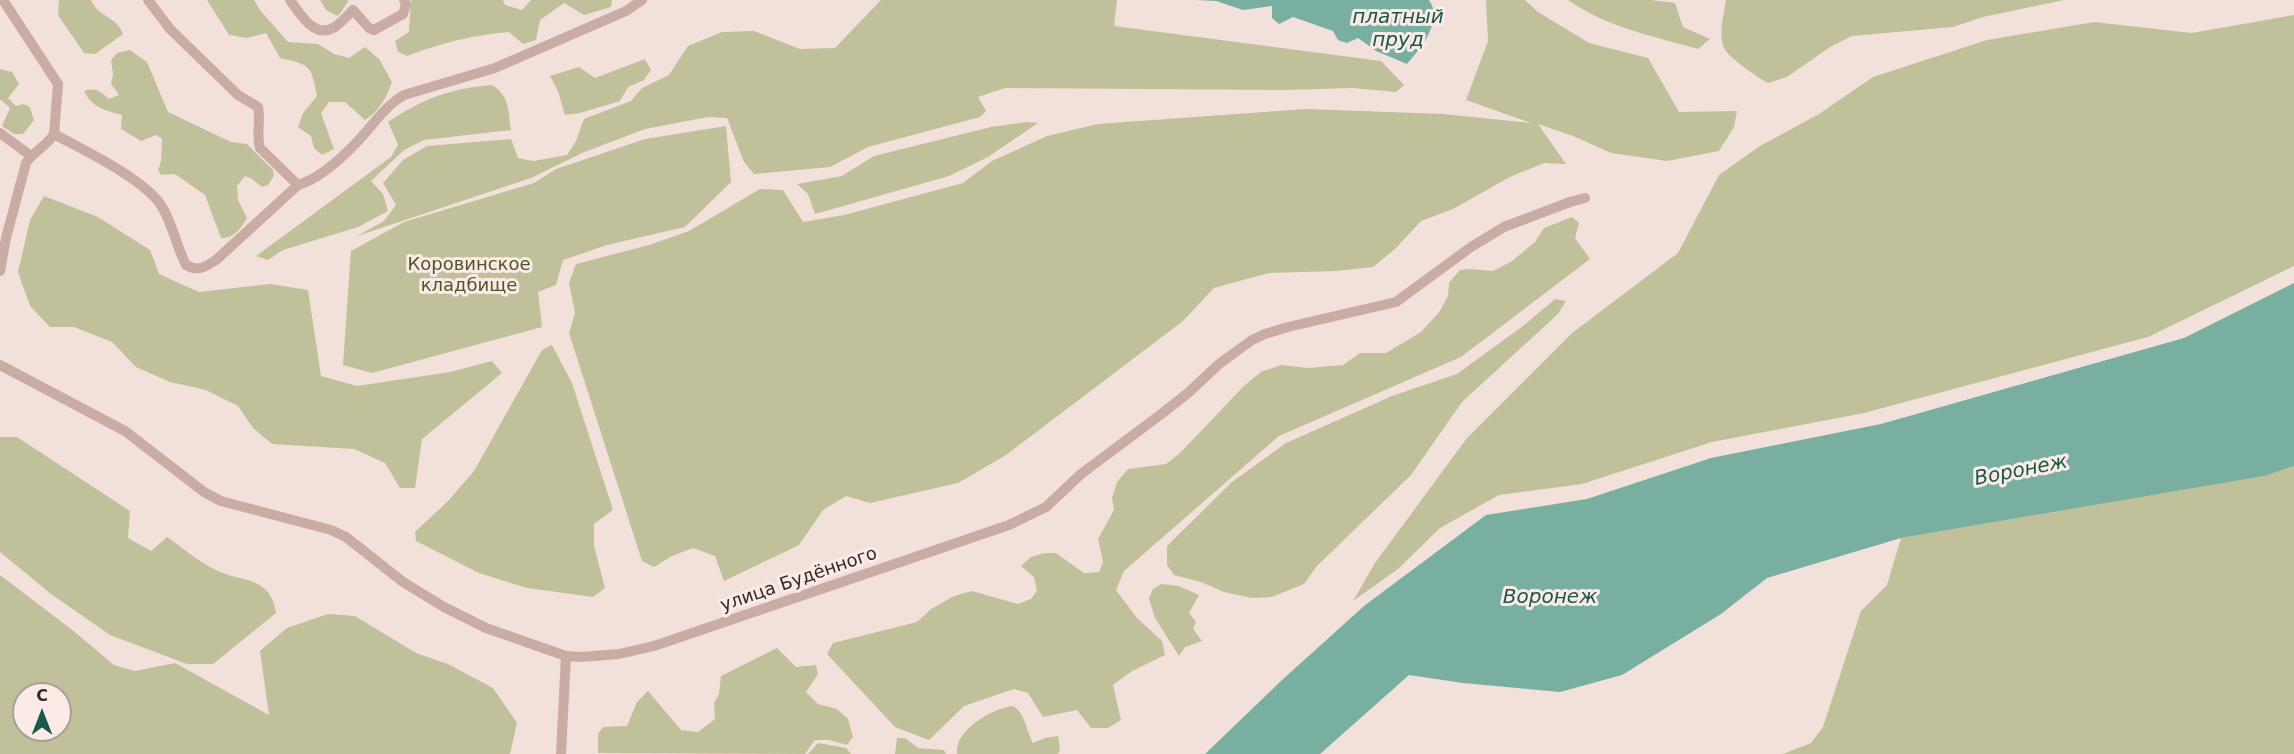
<!DOCTYPE html>
<html>
<head>
<meta charset="utf-8">
<style>
	body { margin:0 }
	#map { position:relative; width:2294px; height:754px; overflow:hidden; background:#f2e0da; font-family:"DejaVu Sans",sans-serif }
	canvas { display:block }
	.north { position:absolute; left:12px; top:682px; width:60px; height:60px; box-sizing:border-box; background:#faebe6; border:2px solid #ac9d9a; border-radius:50%; rotate:0deg; font-size:16px; font-weight:700; line-height:24px; text-align:center; color:#362727 }
	.north::after { content:''; display:block; margin:auto; width:21px; height:27px; background:#1c584a; clip-path:polygon(50% 0,100% 100%,50% 72%,0 100%) }
</style>
</head>
<body>
<div id="map">
<canvas width="2294" height="754"></canvas>
<div class="north">С</div>
</div>
<script>
const ctx = document.querySelector('canvas').getContext('2d');
ctx.lineJoin = 'round';
function paint(path, color) { ctx.fillStyle = color; ctx.fill(path, 'evenodd'); }
function strokePath(path, color, width, dash) { ctx.strokeStyle = color; ctx.lineWidth = width; ctx.lineCap = dash ? 'butt' : 'round'; ctx.setLineDash(dash || []); ctx.stroke(path); }
function label(font, color, halo, rows, align = 'center') {
  ctx.font = font + ' "DejaVu Sans",sans-serif'; ctx.lineWidth = 6; ctx.setLineDash([]); ctx.textBaseline = 'middle'; ctx.strokeStyle = halo; ctx.fillStyle = color; for (const [text, x, y, turn = 0] of rows) {
    ctx.save(); ctx.translate(x, y); ctx.rotate((+turn || 0) * Math.PI / 180); ctx.textAlign = isNaN(turn) ? turn : align; if (halo) ctx.strokeText(text, 0, 0); ctx.fillText(text, 0, 0); ctx.restore();
  }
}
paint(new Path2D(`
	M 59,0 L 91,0 C 98,18 115,14 123,34 L 95,54 L 84,53 L 58,15 Z
	M 207,0 L 254,0 L 260,10 L 288,42 L 318,44 L 334,54 L 349,58 L 365,47 L 379,59 L 392,82 C 387,97 379,111 365,120 L 345,102 L 329,102 L 321,113 L 334,149 L 322,155 L 314,148 L 311,136 L 298,127 L 303,113 L 317,96 C 311,64 310,65 280,58 L 266,33 L 247,38 L 229,35 Z
	M 320,0 L 348,0 L 348,2 L 338,16 L 326,10 Z
	M 411,0 L 503,0 L 505,5 L 522,10 L 531,0 L 612,0 L 611,7 L 584,15 L 564,3 L 540,20 L 536,40 L 523,44 L 509,32 C 473,35 441,43 407,56 L 398,52 L 395,41 L 409,32 Z
	M 881,0 L 1117,0 L 1114,26 L 1381,61 L 1404,85 L 1396,92 L 1352,88 L 1283,90 L 1005,88 L 978,97 L 986,111 L 980,117 L 868,147 L 830,167 L 754,174 L 744,162 L 727,118 L 708,117 L 645,129 L 582,153 L 531,178 L 357,236 L 384,221 L 396,205 L 383,183 L 403,160 L 427,146 L 511,139 L 518,158 L 533,161 L 567,155 L 576,141 L 584,119 L 631,101 L 642,88 L 669,75 L 688,46 L 722,32 L 754,31 L 800,49 L 835,48 Z
	M 1486,0 L 1525,0 L 1538,12 L 1589,43 L 1648,58 L 1679,112 L 1737,111 L 1734,127 L 1719,151 L 1667,161 L 1611,153 L 1573,136 L 1538,124 L 1566,164 L 1544,163 L 1510,177 L 1453,209 L 1421,221 L 1395,249 L 1373,267 L 1337,271 L 1269,273 L 1214,288 L 1183,321 L 1006,455 L 958,483 L 870,503 L 846,496 L 823,510 L 799,545 L 724,581 L 715,556 L 693,548 L 672,556 L 654,567 L 642,561 L 569,333 L 575,313 L 569,283 L 576,264 L 649,245 L 689,231 L 760,189 L 783,190 L 803,222 L 844,215 L 963,183 L 992,161 L 1047,136 L 1098,124 L 1306,109 L 1443,114 L 1531,123 L 1466,100 L 1488,41 Z
	M 1568,0 L 1651,0 L 1675,3 L 1683,27 L 1710,39 L 1698,49 C 1653,36 1606,27 1568,0 Z
	M 1726,0 L 2064,0 L 1983,17 L 1953,27 L 1852,36 L 1830,47 L 1787,77 L 1768,83 C 1757,77 1729,58 1724,48 C 1718,34 1724,14 1726,0 Z
	M 2294,15 L 2294,266 L 2148,337 L 1864,413 L 1712,442 L 1582,484 L 1499,495 L 1440,528 L 1398,569 L 1353,601 L 1375,563 L 1467,438 L 1572,333 L 1678,253 L 1719,175 L 1760,146 L 1819,114 L 1873,77 L 1987,40 L 2094,22 L 2192,33 Z
	M 130,50 L 147,62 L 168,112 L 231,142 L 247,144 L 273,170 L 274,176 L 268,185 L 262,187 L 252,179 L 245,176 L 237,186 L 238,200 L 247,218 C 240,229 235,238 221,238 L 205,195 L 175,174 L 161,175 L 158,170 C 163,160 161,150 162,139 L 156,135 L 141,141 L 121,129 L 122,115 C 105,110 92,108 84,91 C 95,87 101,92 109,99 L 119,95 L 111,84 L 113,74 L 111,60 L 117,53 Z
	M 645,59 L 651,70 L 644,80 L 628,87 L 620,101 L 580,113 L 565,115 L 558,91 L 550,76 L 579,67 L 595,78 Z
	M 0,69 L 12,72 L 19,84 L 8,98 L 16,106 L 23,104 L 30,107 L 34,120 L 23,134 L 14,134 L 2,126 L 10,108 L 0,99 Z
	M 492,85 C 510,96 508,111 511,130 L 424,140 L 404,150 L 371,181 L 383,194 L 388,211 L 358,227 L 283,250 L 268,260 L 256,256 L 391,157 L 398,145 L 388,122 C 424,98 449,89 492,85 Z
	M 1027,122 L 1038,123 L 988,157 L 949,176 L 815,214 L 808,194 L 797,184 L 842,176 L 874,156 L 991,127 Z
	M 726,126 L 731,182 L 685,227 L 607,245 L 563,260 L 556,285 L 538,292 L 542,327 L 372,373 L 343,365 L 351,251 L 404,222 L 534,183 L 556,169 L 645,139 Z
	M 44,196 L 98,217 L 150,250 L 159,274 L 199,292 L 270,284 L 308,290 L 321,376 L 357,386 L 450,372 L 492,361 L 502,373 L 422,439 L 415,488 L 400,488 L 385,463 L 354,449 L 272,444 L 253,428 L 238,406 L 206,390 L 170,382 L 136,367 L 112,342 L 74,327 L 50,327 L 30,306 L 18,272 L 30,220 Z
	M 1572,217 L 1579,223 L 1575,238 L 1590,259 L 1461,357 L 1279,436 L 1124,571 L 1116,590 L 1137,618 L 1162,641 L 1165,655 L 1132,671 L 1113,685 L 1121,720 L 1108,728 L 1091,728 L 1077,710 L 1043,717 L 1028,693 L 1014,689 L 964,706 L 929,740 L 895,727 L 827,654 L 833,643 L 917,622 L 931,609 L 954,596 L 972,591 L 1018,604 L 1031,599 L 1037,591 L 1034,577 L 1021,566 L 1031,557 L 1044,553 L 1056,553 L 1084,573 L 1099,572 L 1103,562 L 1098,539 L 1114,510 L 1112,498 L 1117,482 L 1128,469 L 1166,464 L 1180,453 L 1244,386 L 1261,372 L 1281,365 L 1308,368 L 1343,365 L 1360,353 L 1386,353 L 1421,332 L 1440,311 L 1448,296 L 1449,283 L 1460,270 L 1470,269 L 1493,271 L 1512,261 L 1535,242 L 1544,228 Z
	M 1555,299 L 1566,301 L 1558,314 L 1462,402 L 1411,475 L 1317,566 L 1304,584 L 1272,597 L 1252,598 L 1224,592 L 1201,582 L 1174,575 L 1167,565 L 1167,546 L 1232,482 L 1286,443 L 1392,396 L 1457,374 L 1523,326 Z
	M 552,345 L 572,383 L 613,510 L 594,524 L 594,546 L 605,588 L 593,597 L 527,588 L 479,573 L 416,541 L 415,532 L 448,501 L 474,471 L 542,350 Z
	M 0,437 L 17,437 L 130,511 L 128,538 L 151,551 L 167,537 C 183,548 200,563 218,571 C 245,583 270,576 276,613 L 213,664 L 187,664 L 110,635 L 51,594 L 0,552 Z
	M 2294,466 L 2294,754 L 1783,754 L 1811,743 L 1823,727 L 1861,611 L 1887,585 L 1901,538 L 2265,476 Z
	M 0,575 L 71,629 L 114,665 L 135,671 L 175,663 L 269,715 L 260,651 L 287,628 L 328,614 L 355,616 L 416,653 L 448,664 L 493,688 L 517,723 L 510,754 L 0,754 ZM 24,694 L 60,694 L 60,730 L 24,730 Z
	M 1161,584 L 1179,586 L 1199,595 L 1189,613 L 1196,622 L 1193,629 L 1202,641 L 1185,647 L 1179,656 L 1155,618 L 1149,599 L 1153,589 Z
	M 777,648 L 796,667 L 816,665 L 818,674 L 806,692 L 818,704 L 837,709 L 848,719 L 853,737 L 847,745 L 829,740 L 815,740 L 805,754 L 598,753 L 598,734 L 603,727 L 627,726 L 637,702 L 648,691 L 681,730 L 698,732 L 715,719 L 714,703 L 719,694 L 721,676 Z
	M 1013,706 C 1025,713 1026,730 1033,743 L 1045,738 L 1058,736 L 1060,750 L 1058,754 L 957,754 C 954,730 993,708 1013,706 Z
	M 897,738 L 905,738 L 918,748 L 944,750 L 946,754 L 895,754 Z
	M 818,743 L 846,748 L 851,754 L 808,754 Z`), '#c0c19a');
paint(new Path2D(`
	M 1195,0 L 1429,0 C 1444,21 1420,49 1407,64 L 1376,51 L 1358,38 L 1347,43 L 1338,40 L 1333,31 L 1293,17 L 1279,24 L 1272,18 L 1272,6 L 1243,10 L 1216,1 Z
	M 2294,283 L 2294,466 L 2265,476 L 1901,538 L 1767,578 L 1721,614 L 1622,675 L 1560,692 L 1463,683 L 1409,675 L 1320,754 L 1205,754 L 1281,681 L 1364,606 L 1486,515 L 1587,499 L 1711,458 L 1881,424 L 2184,338 Z`), '#79afa1');
strokePath(new Path2D(`
	M 3,0 L 58,84 L 54,134 C 85,151 141,177 161,205 C 173,224 176,246 186,265 C 199,272 205,267 216,260 L 298,185
	M 148,0 L 170,29 L 238,95 L 258,107 C 261,121 256,134 260,148 L 298,185 C 321,178 342,158 358,141 C 373,125 385,106 404,95 L 495,68 L 626,11 L 642,0
	M 290,0 C 300,13 314,40 335,27 C 341,23 347,16 353,10 L 369,28 L 374,30 L 403,14 L 406,5 L 404,0
	M 0,133 L 31,156
	M 0,271 L 6,238 L 26,163 C 34,151 47,146 54,134
	M 0,365 L 125,431 L 204,492 L 221,501 L 331,530 L 346,537 L 403,582 L 444,607 L 486,628 L 566,656 L 581,657 L 619,654 L 654,646 L 1009,525 L 1046,507 L 1081,474 L 1160,415 L 1188,393 L 1219,364 L 1252,340 L 1265,334 L 1288,327 L 1396,302 L 1471,247 L 1504,227 L 1570,202 L 1585,198
	M 561,754 L 566,656`), '#caaca6', 10);
label('18px', '#52552a', '#faebe6', [
	["Коровинское",469,265],
	["кладбище",469,286]
]);
label('18px', '#362727', '#faebe6', [
	["улица Будённого",799,580,-19]
]);
label('italic 20px', '#1c584a', '#faebe6', [
	["платный",1398,18],
	["пруд",1398,41],
	["Воронеж",2021,471,-11],
	["Воронеж",1550,598]
]);
</script>
</body>
</html>
